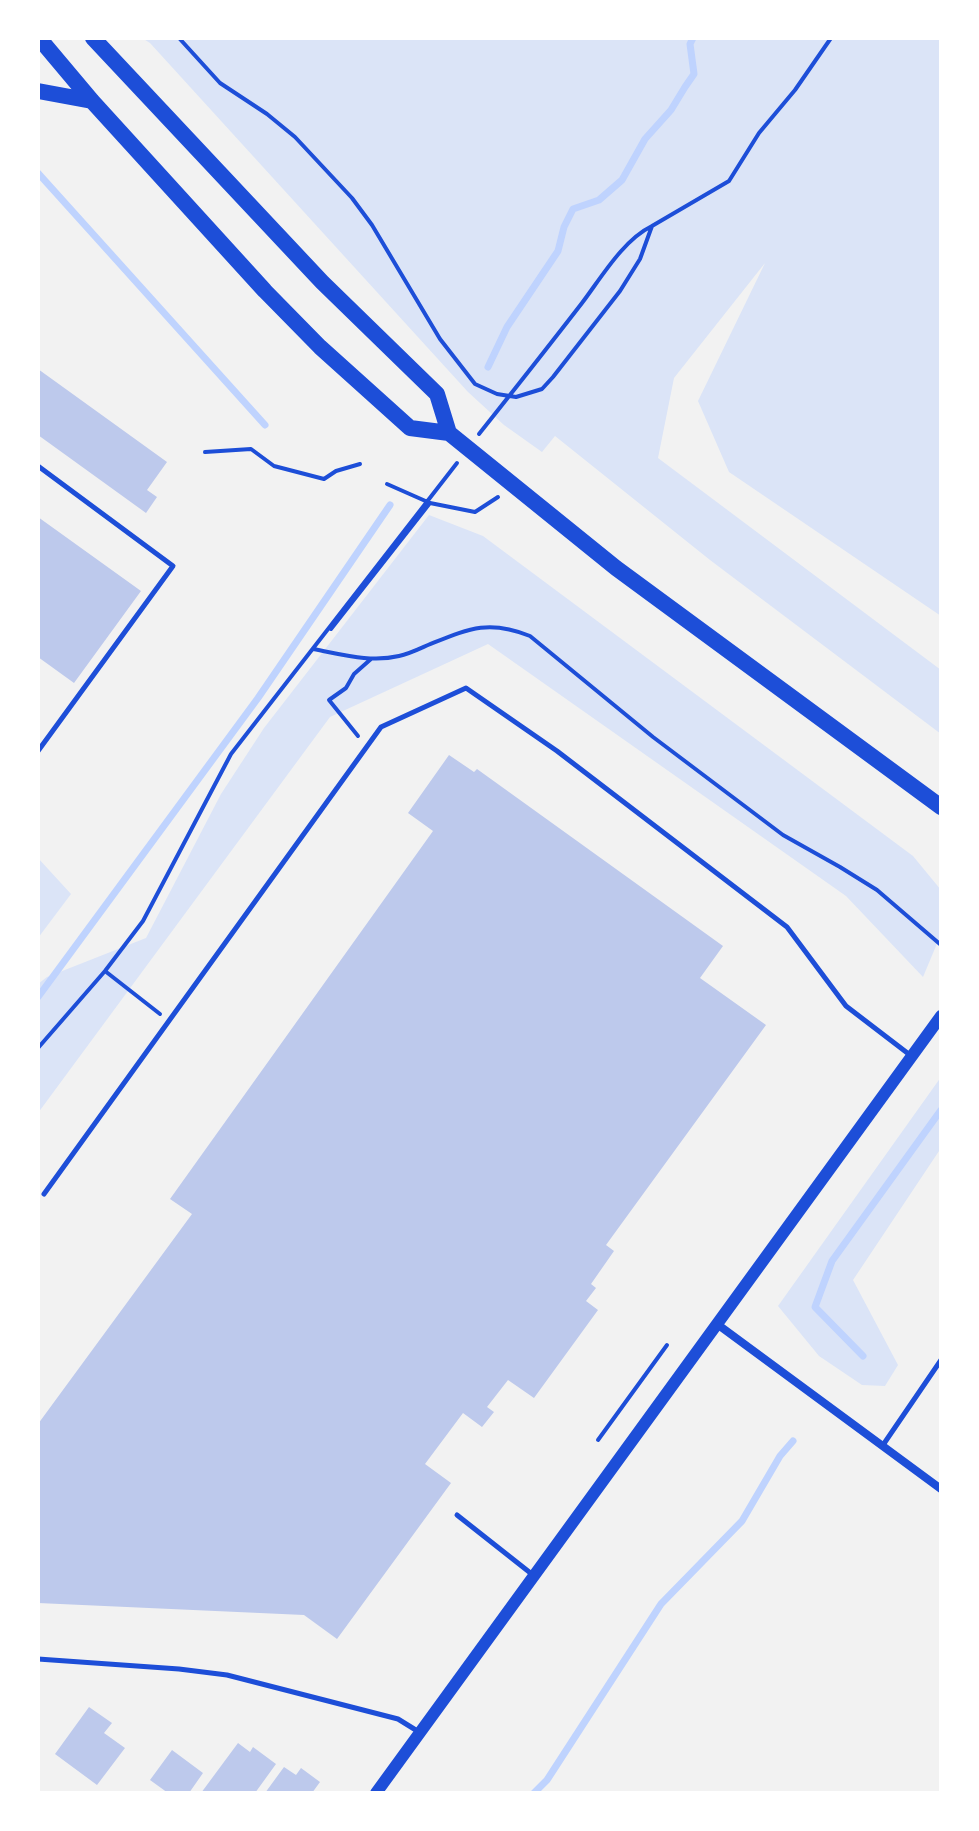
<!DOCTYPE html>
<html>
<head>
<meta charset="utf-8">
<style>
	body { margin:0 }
	#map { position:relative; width:979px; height:1831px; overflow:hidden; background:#f2f2f2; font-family:Lora,serif }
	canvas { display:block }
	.frame { position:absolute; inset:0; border:40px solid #fff; pointer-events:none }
</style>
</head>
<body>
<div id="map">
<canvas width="979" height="1831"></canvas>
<div class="frame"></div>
</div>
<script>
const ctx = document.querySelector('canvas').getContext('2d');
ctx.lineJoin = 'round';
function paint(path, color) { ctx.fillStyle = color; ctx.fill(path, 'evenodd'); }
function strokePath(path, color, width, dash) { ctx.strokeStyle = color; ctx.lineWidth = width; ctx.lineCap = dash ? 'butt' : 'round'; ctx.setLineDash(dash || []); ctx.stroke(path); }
paint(new Path2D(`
	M 142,38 L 941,38 L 941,616 L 729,472 L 698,401 L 765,263 L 674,378 L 658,458 L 941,670 L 941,734 L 710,560 L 555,436 L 542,452 L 504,425 L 468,392 L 150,43 Z
	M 429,515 L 483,536 L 913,856 L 941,890 L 941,934 L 923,977 L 846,896 L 488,644 L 330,717 L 38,1113 L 38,984 L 47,977 L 146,938 L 221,794 L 264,728 Z
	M 38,858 L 71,894 L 38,938 Z
	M 941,1077 L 941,1148 L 853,1280 L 898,1365 L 885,1386 L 862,1385 L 819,1356 L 778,1306 Z`), '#dbe4f7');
strokePath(new Path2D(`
	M 38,173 L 265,425
	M 488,367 L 507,327 L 558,251 L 564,227 L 573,209 L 599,200 L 622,180 L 645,139 L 671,110 L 685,87 L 694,74 L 690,44 L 693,38
	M 38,997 L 258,698 L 390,505
	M 863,1356 L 815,1307 L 832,1261 L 941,1110
	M 534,1793 L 547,1780 L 661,1604 L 742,1521 L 780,1456 L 793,1441`), '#bfd3fe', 7);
paint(new Path2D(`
	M 38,369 L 167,462 L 147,490 L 157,497 L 146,513 L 38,435 Z
	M 38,517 L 141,591 L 74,683 L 38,657 Z
	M 449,755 L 474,772 L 477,769 L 723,946 L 700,978 L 766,1025 L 606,1245 L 614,1251 L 591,1284 L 596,1288 L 586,1301 L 598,1310 L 534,1398 L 508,1380 L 487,1407 L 494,1412 L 482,1427 L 463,1413 L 425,1464 L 451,1483 L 337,1639 L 304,1615 L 38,1603 L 38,1424 L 192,1214 L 170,1199 L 433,831 L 408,813 Z
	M 89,1707 L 112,1723 L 104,1733 L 125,1748 L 97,1785 L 55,1754 Z
	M 238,1743 L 250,1752 L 253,1747 L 276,1764 L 255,1793 L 201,1793 Z
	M 172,1750 L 203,1773 L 189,1793 L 168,1793 L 150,1780 Z
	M 284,1767 L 296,1775 L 301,1768 L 320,1782 L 312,1793 L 265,1793 Z`), '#bdc9ec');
strokePath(new Path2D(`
	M 179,38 L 220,83 L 267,114 L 295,137 L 352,198 L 372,225 L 440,339 L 475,384 L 497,394 L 516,397 L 542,389 L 553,377 L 620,291 L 640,259 L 652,226 C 623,240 601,278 582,303 C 548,347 514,390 479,434
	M 652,226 L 729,181 L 759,133 L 795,90 L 831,38
	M 205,452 L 251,449 L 274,466 L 324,479 L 336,471 L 360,464
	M 430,503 L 475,512 L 498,497
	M 331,629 L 430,503 L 387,484
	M 313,649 C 341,654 370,663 399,656 C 409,654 419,649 428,645 C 468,629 488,619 530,636 L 653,737 L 783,835 L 840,867 L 877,890 L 941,945
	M 358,736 L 329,700 L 346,688 L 354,674 L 371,659
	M 105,971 L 160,1014
	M 38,1048 L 105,971 L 143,921 L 231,754 L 457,463
	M 598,1440 L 667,1345`), '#1d4ed8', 4);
strokePath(new Path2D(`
	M 38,466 L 173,566 L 38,751
	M 44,1194 L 381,727 L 466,688 L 557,751 L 787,927 L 846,1006 L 910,1055
	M 883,1445 L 941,1360
	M 457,1515 L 533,1575
	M 38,1659 L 179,1669 L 227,1675 L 398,1719 L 419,1732`), '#1d4ed8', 5);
strokePath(new Path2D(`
	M 717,1324 L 941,1489`), '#1d4ed8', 8);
strokePath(new Path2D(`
	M 376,1793 L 941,1016`), '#1d4ed8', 12);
strokePath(new Path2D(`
	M 39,38 L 92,101 L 265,291 L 320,347 L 410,428 L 449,433
	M 93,38 L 322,282 L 437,394 L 449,433 L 616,568 L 941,807
	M 38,91 L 92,101`), '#1d4ed8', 16);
</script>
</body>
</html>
